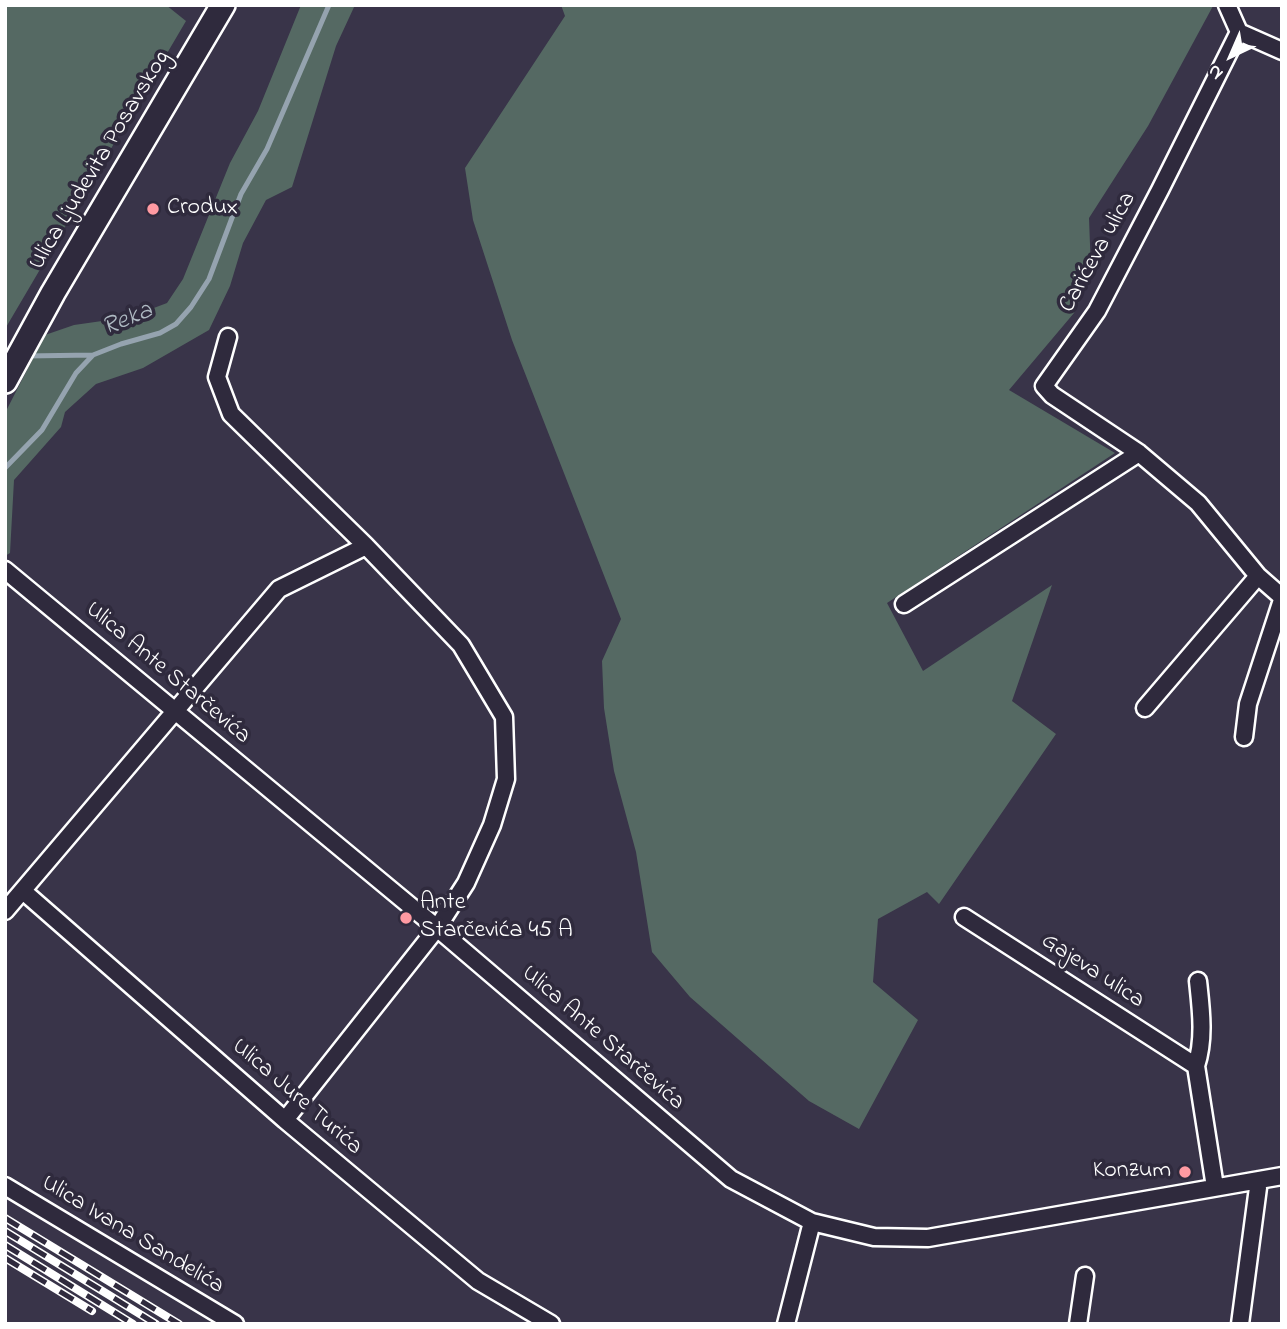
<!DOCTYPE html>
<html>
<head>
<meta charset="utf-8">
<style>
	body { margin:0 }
	#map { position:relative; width:1287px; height:1329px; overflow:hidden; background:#393449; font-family:"Indie Flower",sans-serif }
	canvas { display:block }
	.frame { position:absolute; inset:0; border:7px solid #fff; pointer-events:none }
	.north { position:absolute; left:1196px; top:21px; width:70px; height:70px; -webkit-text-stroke:5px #2f2a3d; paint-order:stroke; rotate:224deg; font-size:19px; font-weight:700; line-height:28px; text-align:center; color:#fff }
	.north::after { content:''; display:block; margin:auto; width:24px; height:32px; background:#fff; clip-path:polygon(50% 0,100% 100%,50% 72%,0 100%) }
</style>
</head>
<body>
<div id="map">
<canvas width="1287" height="1329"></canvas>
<div class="frame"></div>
<div class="north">N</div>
</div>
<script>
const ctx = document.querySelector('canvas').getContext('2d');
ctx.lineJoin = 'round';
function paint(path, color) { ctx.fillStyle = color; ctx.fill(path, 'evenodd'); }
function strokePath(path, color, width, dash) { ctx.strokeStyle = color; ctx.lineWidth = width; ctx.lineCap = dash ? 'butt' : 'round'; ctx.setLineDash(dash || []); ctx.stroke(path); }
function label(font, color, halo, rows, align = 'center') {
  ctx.font = font + ' "Indie Flower",sans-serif'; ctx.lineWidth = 7; ctx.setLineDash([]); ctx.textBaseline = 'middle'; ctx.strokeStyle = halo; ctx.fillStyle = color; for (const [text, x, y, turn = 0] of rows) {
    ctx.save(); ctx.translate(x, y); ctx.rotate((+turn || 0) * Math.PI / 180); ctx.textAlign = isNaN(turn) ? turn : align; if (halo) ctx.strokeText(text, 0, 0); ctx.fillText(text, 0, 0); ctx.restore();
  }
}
paint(new Path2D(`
	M 5,5 L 166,5 L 186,21 L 5,329 Z
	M 301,5 L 355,5 L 336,46 L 292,187 L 266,200 L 243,243 L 230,286 L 209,330 L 143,368 L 96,384 L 65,412 L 61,427 L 14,480 L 10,553 L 5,556 L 5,413 L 45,335 L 74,325 L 130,317 L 167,303 L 183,279 L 230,163 L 258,111 Z
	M 561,5 L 1213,6 L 1148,126 L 1089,218 L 1091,271 L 1074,313 L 1009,390 L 1115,453 L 887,603 L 923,671 L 1052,585 L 1012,701 L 1056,734 L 939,904 L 927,892 L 878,919 L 873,982 L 918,1020 L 859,1129 L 809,1101 L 690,997 L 652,952 L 636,852 L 614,771 L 604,708 L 602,661 L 621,619 L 512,340 L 473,220 L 465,168 L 565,16 Z`), '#556963');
strokePath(new Path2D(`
	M 26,356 L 93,355
	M 5,468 L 42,430 L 76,373 L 93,355 L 121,344 L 160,333 L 176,324 L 191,307 L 209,279 L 241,194 L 267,149 L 329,5`), '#95a3af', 5);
const street = new Path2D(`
	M 1227,5 L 1239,32 L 1282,51
	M 1239,32 L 1160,190 L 1097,311 L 1044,386 L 1052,395 L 1139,453 L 1198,503 L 1258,576 L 1282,597
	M 228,337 L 217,377 L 231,414 L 366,546 L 461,645 L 504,717 L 506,779 L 492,825 L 466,883 L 437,928 L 285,1120
	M 5,570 L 437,928 L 731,1179 L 812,1222 L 874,1237 L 928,1238 L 1282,1176
	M 904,604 L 1139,453
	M 1145,708 L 1258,576
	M 1244,737 L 1248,704 L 1282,600
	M 23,891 L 285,1120 L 478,1281 L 551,1324
	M 5,911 L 279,589 L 366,546
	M 964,917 L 1196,1066
	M 1198,981 C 1201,1009 1205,1039 1196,1066 L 1215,1187
	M 5,1186 L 235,1324
	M 786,1324 L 812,1222
	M 1078,1324 L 1085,1276
	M 1240,1324 L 1259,1180`);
const secondary = new Path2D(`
	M 5,381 L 53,293 L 223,5`);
strokePath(street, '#fff', 21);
strokePath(secondary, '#fff', 28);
strokePath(street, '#2f2a3d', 16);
strokePath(secondary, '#2f2a3d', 23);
const rail = new Path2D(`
	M 5,1218 L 179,1324
	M 5,1231 L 156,1324
	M 5,1245 L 133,1324
	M 5,1258 L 92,1311`);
strokePath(rail, '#fff', 8);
strokePath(rail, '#2f2a3d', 5, [16]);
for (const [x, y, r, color] of [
	[153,209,7,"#ff9aa2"],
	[406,918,7,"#ff9aa2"],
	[1185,1172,7,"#ff9aa2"]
]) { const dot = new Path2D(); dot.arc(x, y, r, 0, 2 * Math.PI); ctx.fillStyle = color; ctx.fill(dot); strokePath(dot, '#2f2a3d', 2.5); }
label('24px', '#fff', '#2f2a3d', [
	["Ulica Ljudevita Posavskog",101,161,-59],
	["Carićeva ulica",1099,253,-61],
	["Ulica Ante Starčevića",167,674,40],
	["Gajeva ulica",1092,972,33],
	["Ulica Ante Starčevića",602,1039,41],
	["Ulica Jure Turića",296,1098,41],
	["Ulica Ivana Sandelića",132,1236,31]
]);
label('24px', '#fff', '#2f2a3d', [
	["Crodux",167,209],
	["Ante",420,904],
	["Starčevića 45 A",420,932],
	["Konzum",1171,1172,"right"]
], 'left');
label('italic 26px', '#afbac3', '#2f2a3d', [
	["Reka",128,321,-22]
]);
</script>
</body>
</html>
